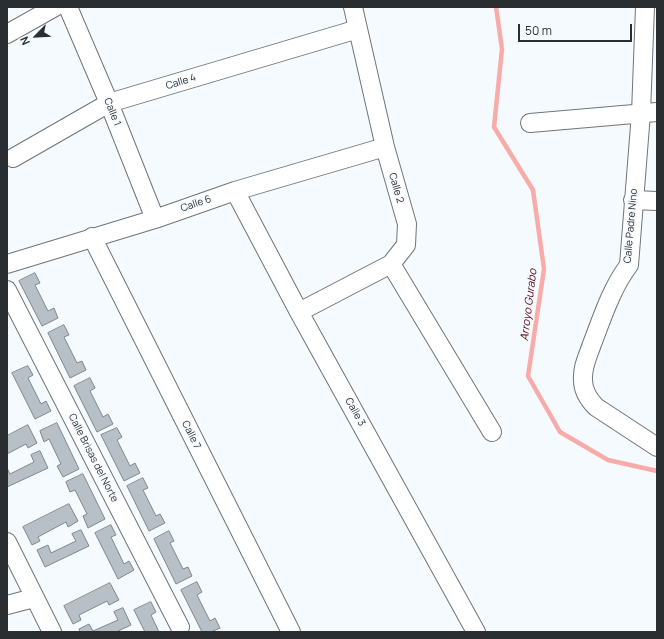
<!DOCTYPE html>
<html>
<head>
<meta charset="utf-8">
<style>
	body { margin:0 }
	#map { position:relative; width:664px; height:639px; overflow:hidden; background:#f5fafe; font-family:Manrope,sans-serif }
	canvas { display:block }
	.frame { position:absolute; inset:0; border:8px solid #2b2e31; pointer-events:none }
	.north { position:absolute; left:16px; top:16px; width:40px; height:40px; -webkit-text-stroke:3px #f5fafe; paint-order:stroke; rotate:246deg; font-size:11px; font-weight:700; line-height:16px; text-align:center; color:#2b2e31 }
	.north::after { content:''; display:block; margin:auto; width:14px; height:18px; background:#2b2e31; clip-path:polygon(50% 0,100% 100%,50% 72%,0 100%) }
	.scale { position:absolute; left:518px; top:24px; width:114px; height:18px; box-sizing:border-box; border:2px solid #2b2e31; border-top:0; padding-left:5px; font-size:12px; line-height:14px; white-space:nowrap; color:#2b2e31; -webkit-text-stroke:3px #f5fafe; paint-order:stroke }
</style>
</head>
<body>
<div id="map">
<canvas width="664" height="639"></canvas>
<div class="frame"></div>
<div class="north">N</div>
<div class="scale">50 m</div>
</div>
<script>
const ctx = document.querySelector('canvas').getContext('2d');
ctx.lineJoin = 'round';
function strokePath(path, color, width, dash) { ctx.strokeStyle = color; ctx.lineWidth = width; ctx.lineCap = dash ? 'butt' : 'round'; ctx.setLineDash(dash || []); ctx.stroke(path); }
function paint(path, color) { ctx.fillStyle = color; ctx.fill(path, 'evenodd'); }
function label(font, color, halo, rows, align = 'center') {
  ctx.font = font + ' Manrope,sans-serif'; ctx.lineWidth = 3; ctx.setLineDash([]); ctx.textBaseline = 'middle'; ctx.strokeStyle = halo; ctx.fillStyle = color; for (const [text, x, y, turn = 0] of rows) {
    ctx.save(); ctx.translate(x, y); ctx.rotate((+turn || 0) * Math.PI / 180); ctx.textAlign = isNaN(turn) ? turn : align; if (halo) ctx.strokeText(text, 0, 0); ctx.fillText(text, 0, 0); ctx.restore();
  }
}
strokePath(new Path2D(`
	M 496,7 L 502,49 L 494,127 L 533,190 L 544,269 L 528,376 L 560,432 L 608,460 L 657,471`), '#f8aba8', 4.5);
const building = new Path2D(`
	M 35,273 L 40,283 L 35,285 L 48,311 L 54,308 L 58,318 L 42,326 L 19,281 Z
	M 64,325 L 69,335 L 64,337 L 77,363 L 82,361 L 86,370 L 70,378 L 48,333 Z
	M 28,366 L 33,375 L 28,378 L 41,404 L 46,401 L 51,411 L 35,419 L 12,373 Z
	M 90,378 L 95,388 L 90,391 L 103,417 L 108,414 L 113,424 L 97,432 L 74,386 Z
	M 57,423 L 79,469 L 63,477 L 57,466 L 61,464 L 49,439 L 44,442 L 40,431 Z
	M 28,425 L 37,443 L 28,448 L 26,444 L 7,454 L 7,436 Z
	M 117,428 L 122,437 L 117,440 L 130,466 L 135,463 L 140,473 L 124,481 L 101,435 Z
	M 40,451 L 48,468 L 7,487 L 7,468 L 10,474 L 34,462 L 31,455 Z
	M 83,474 L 105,519 L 88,528 L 83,516 L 87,514 L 75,490 L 70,492 L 66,482 Z
	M 143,478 L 148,488 L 143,490 L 156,516 L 160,514 L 165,523 L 149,531 L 127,486 Z
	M 69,504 L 78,521 L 68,527 L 66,522 L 38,537 L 40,541 L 32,545 L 23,527 Z
	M 111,525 L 116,535 L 111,537 L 124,564 L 129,561 L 134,570 L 118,579 L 95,533 Z
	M 81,530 L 89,546 L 45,567 L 37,550 L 48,545 L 51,553 L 76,541 L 72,534 Z
	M 169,531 L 174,541 L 170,543 L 183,569 L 188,567 L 192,576 L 176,584 L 154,539 Z
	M 197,582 L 202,592 L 197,595 L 210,621 L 215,618 L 220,628 L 211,632 L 202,632 L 181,590 Z
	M 110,583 L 119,600 L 109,605 L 107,601 L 79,615 L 81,620 L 73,624 L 64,606 Z
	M 151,602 L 156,612 L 151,615 L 159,632 L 145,632 L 134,610 Z
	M 123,608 L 131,625 L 116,632 L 80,632 L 79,629 L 89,624 L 93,631 L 118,620 L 114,612 Z`);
paint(building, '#b8c0c7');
strokePath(building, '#7f878d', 1);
const minor = new Path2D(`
	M 68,7 L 109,103 L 155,219
	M 645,7 L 641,113 L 629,265 C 612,287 602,318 592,344 C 588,356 582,367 583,380 C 583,391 588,399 596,407 L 657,447
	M 7,34 L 55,7
	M 530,123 L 657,112
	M 13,158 L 109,103 L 358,29
	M 235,191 L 299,312 L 476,632
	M 633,200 L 657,201
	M 92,237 L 291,632
	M 7,264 L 155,219 L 235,191 L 385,147
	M 391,264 L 492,432
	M 7,290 L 180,627
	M 299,312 L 391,264 L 406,245 L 407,224 L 385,147 L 353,7
	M 7,542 L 52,632
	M 7,605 L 34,598`);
strokePath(minor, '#6e757b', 20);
strokePath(minor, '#fff', 18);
label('10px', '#2b2e31', '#f5fafe', [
	["Calle 4",181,82,-17],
	["Calle 1",112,112,68],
	["Calle 2",396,188,74],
	["Calle 6",196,204,-19],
	["Calle Padre Nino",631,226,-85],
	["Calle 3",355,412,61],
	["Calle 7",191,435,63],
	["Calle Brisas del Norte",93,458,63]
]);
label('italic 11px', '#5d0713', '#f5fafe', [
	["Arroyo Gurabo",529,305,-83]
]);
</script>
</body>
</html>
